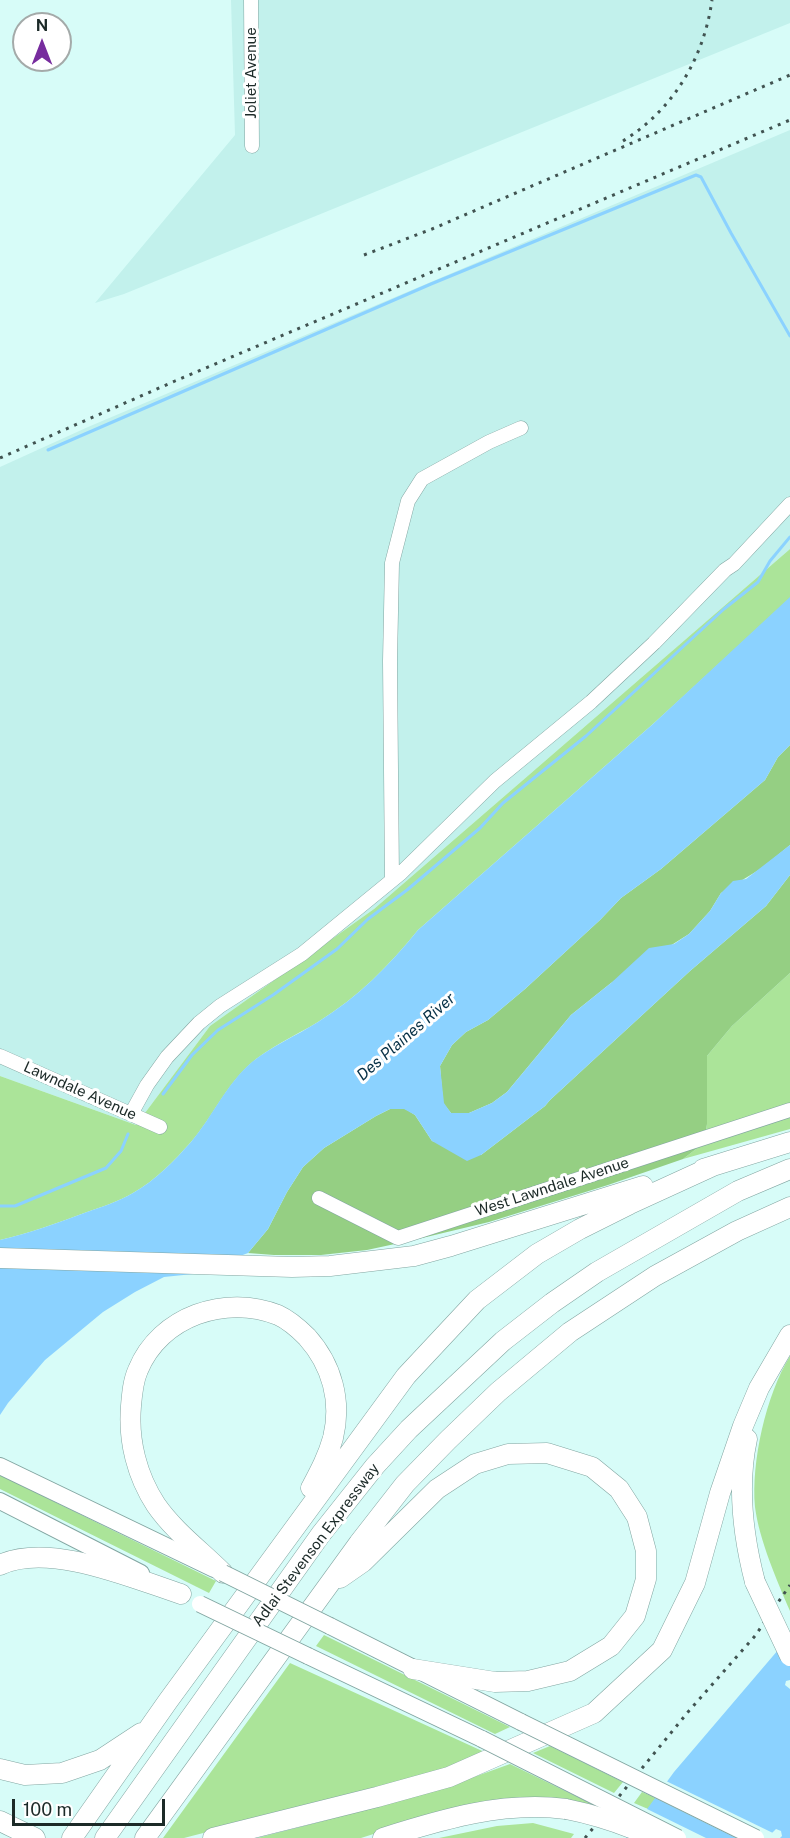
<!DOCTYPE html>
<html>
<head>
<meta charset="utf-8">
<style>
	body { margin:0 }
	#map { position:relative; width:790px; height:1838px; overflow:hidden; background:#d7fcf8; font-family:"Public Sans",sans-serif }
	canvas { display:block }
	.north { position:absolute; left:12px; top:12px; width:60px; height:60px; box-sizing:border-box; background:#fff; border:2px solid #a4aaa9; border-radius:50%; rotate:0deg; font-size:16px; font-weight:700; line-height:24px; text-align:center; color:#1c2a28 }
	.north::after { content:''; display:block; margin:auto; width:21px; height:27px; background:#772c9e; clip-path:polygon(50% 0,100% 100%,50% 72%,0 100%) }
	.scale { position:absolute; left:12px; top:1799px; width:153px; height:27px; box-sizing:border-box; border:3px solid #1c2a28; border-top:0; padding-left:8px; font-size:18px; line-height:21px; white-space:nowrap; color:#1c2a28; -webkit-text-stroke:4px #fff; paint-order:stroke }
</style>
</head>
<body>
<div id="map">
<canvas width="790" height="1838"></canvas>
<div class="north">N</div>
<div class="scale">100 m</div>
</div>
<script>
const ctx = document.querySelector('canvas').getContext('2d');
ctx.lineJoin = 'round';
function paint(path, color) { ctx.fillStyle = color; ctx.fill(path, 'evenodd'); }
function strokePath(path, color, width, dash) { ctx.strokeStyle = color; ctx.lineWidth = width; ctx.lineCap = dash ? 'butt' : 'round'; ctx.setLineDash(dash || []); ctx.stroke(path); }
function label(font, color, halo, rows, align = 'center') {
  ctx.font = font + ' "Public Sans",sans-serif'; ctx.lineWidth = 6; ctx.setLineDash([]); ctx.textBaseline = 'middle'; ctx.strokeStyle = halo; ctx.fillStyle = color; for (const [text, x, y, turn = 0] of rows) {
    ctx.save(); ctx.translate(x, y); ctx.rotate((+turn || 0) * Math.PI / 180); ctx.textAlign = isNaN(turn) ? turn : align; if (halo) ctx.strokeText(text, 0, 0); ctx.fillText(text, 0, 0); ctx.restore();
  }
}
paint(new Path2D(`
	M 231,0 L 790,0 L 790,23 L 124,294 L 95,303 L 235,135 Z
	M 790,130 L 790,549 L 374,909 L 210,1026 L 136,1125 L 0,1076 L 0,467 L 88,427 Z`), '#c2f1ec');
paint(new Path2D(`
	M 790,549 L 790,599 L 653,724 L 418,930 C 389,966 358,997 318,1022 C 295,1036 269,1047 249,1065 C 225,1087 212,1118 191,1142 C 175,1160 155,1181 133,1193 C 119,1201 102,1207 87,1212 C 58,1223 30,1233 0,1240 L 0,1076 L 136,1125 L 210,1026 L 374,909 Z
	M 790,973 L 790,1129 L 683,1159 L 704,1143 L 707,1124 L 707,1056 L 732,1026 Z
	M 790,1356 L 790,1611 C 777,1581 759,1539 755,1507 C 751,1462 766,1395 790,1356 Z
	M 0,1475 L 216,1581 L 209,1593 L 0,1489 Z
	M 324,1635 L 510,1727 L 495,1734 L 316,1646 Z
	M 290,1663 L 491,1755 L 457,1768 L 207,1832 L 184,1838 L 163,1838 Z
	M 550,1746 L 623,1782 L 614,1793 L 533,1753 Z
	M 510,1764 L 600,1808 L 414,1821 L 361,1838 L 257,1838 C 343,1816 427,1795 510,1764 Z
	M 642,1792 L 656,1798 L 648,1809 L 634,1803 Z
	M 533,1823 L 574,1834 L 571,1838 L 439,1838 L 497,1826 Z`), '#abe499');
paint(new Path2D(`
	M 790,745 L 790,845 L 762,868 L 721,893 L 710,911 L 689,934 L 611,983 L 571,1015 L 507,1092 L 492,1103 L 469,1113 L 451,1113 L 443,1103 L 440,1066 L 452,1045 L 466,1032 L 488,1020 L 525,989 L 600,920 L 621,898 L 661,869 L 765,780 L 778,757 Z
	M 790,875 L 790,973 L 732,1026 L 707,1056 L 707,1124 L 704,1143 L 683,1159 L 608,1185 L 489,1222 L 418,1239 L 367,1250 L 321,1255 L 274,1255 L 248,1253 L 268,1229 L 287,1192 L 303,1167 L 324,1148 L 376,1116 L 390,1109 L 404,1108 L 415,1115 L 432,1141 L 481,1155 L 545,1106 L 550,1100 L 690,971 L 766,906 Z`), '#95cf83');
paint(new Path2D(`
	M 790,597 L 790,745 L 778,757 L 765,780 L 661,869 L 621,898 L 600,920 L 525,989 L 488,1020 L 466,1032 L 452,1045 L 440,1066 L 444,1103 L 451,1113 L 469,1113 L 492,1103 L 507,1092 L 571,1015 L 611,983 L 649,948 L 674,944 L 689,934 L 710,911 L 721,893 L 733,881 L 746,879 L 790,845 L 790,875 L 766,906 L 690,971 L 550,1100 L 545,1106 L 481,1155 L 467,1161 L 432,1141 L 415,1115 L 404,1109 L 390,1109 L 376,1116 L 324,1148 L 303,1167 L 287,1192 L 268,1229 L 248,1253 L 193,1274 L 164,1277 L 135,1292 L 103,1312 L 45,1360 L 8,1403 L 0,1415 L 0,1240 C 30,1233 58,1223 87,1212 C 102,1207 119,1201 133,1193 C 155,1181 175,1160 191,1142 C 213,1116 226,1084 252,1062 C 272,1046 296,1036 318,1022 C 358,997 389,966 418,930 L 653,724 Z
	M 790,1636 L 790,1680 L 786,1681 L 785,1685 L 790,1689 L 790,1838 L 780,1838 L 782,1836 L 781,1831 L 776,1829 L 772,1833 L 774,1838 L 626,1838 L 674,1772 Z`), '#8bd2ff');
paint(new Path2D(`
	M 664,1780 L 775,1834 L 777,1838 L 736,1838 L 653,1797 Z
	M 645,1808 L 706,1838 L 639,1838 L 626,1833 Z`), '#d7fcf8');
strokePath(new Path2D(`
	M 48,450 L 431,284 L 696,175 L 701,177 L 731,233 L 790,336
	M 163,1094 L 192,1055 L 218,1030 L 273,995 L 337,949 L 368,919 L 407,890 L 480,828 L 503,803 L 586,736 L 724,609 L 758,582 L 770,561 L 790,537
	M 0,1206 L 15,1206 L 106,1168 L 121,1151 L 128,1134`), '#8bd2ff', 3);
const minor = new Path2D(`
	M 251,0 L 252,146
	M 392,880 L 390,661 L 392,563 L 408,501 L 422,479 L 489,442 L 521,428
	M 0,1056 L 160,1127
	M 131,1114 L 147,1085 L 167,1057 L 199,1023 L 220,1006 L 302,954 L 401,873 L 495,781 L 591,702 L 654,643 L 725,570 L 734,564 L 790,504
	M 319,1198 L 398,1238 L 790,1110`);
const major = new Path2D(`
	M 0,1466 L 214,1569
	M 0,1501 L 141,1573
	M 330,1626 L 521,1722
	M 308,1656 L 482,1739`);
const highway = new Path2D(`
	M 703,1169 L 790,1142
	M 0,1258 L 292,1267 L 330,1266 L 414,1256 L 451,1246 L 643,1186
	M 747,1439 C 737,1486 743,1536 755,1582
	M 0,1565 C 49,1542 132,1578 181,1594
	M 223,1573 C 201,1551 174,1531 156,1505 C 137,1476 128,1441 131,1406 C 132,1394 133,1381 138,1370 C 160,1316 226,1294 278,1315 C 289,1320 299,1329 307,1337 C 332,1365 342,1401 333,1438 C 328,1456 320,1471 311,1488
	M 340,1578 L 363,1562 L 437,1489 L 475,1464 L 508,1454 L 547,1453 L 592,1467 L 619,1489 L 637,1517 L 646,1551 L 646,1579 L 635,1616 L 611,1646 L 570,1671 L 528,1681 L 495,1682 L 413,1669
	M 0,1769 L 25,1775 L 62,1773 L 100,1760 L 141,1733
	M 0,1821 L 35,1838
	M 72,1838 L 168,1701 L 406,1376 L 477,1300 L 537,1254 L 580,1229 L 630,1204 L 713,1166
	M 105,1838 L 321,1534 L 375,1466 L 409,1429 L 503,1341 L 552,1303 L 597,1272 L 738,1191 L 790,1169
	M 145,1838 L 359,1543 L 405,1484 L 448,1440 L 498,1392 L 570,1332 L 655,1276 L 737,1231 L 790,1207
	M 213,1838 L 377,1797 L 449,1777 L 594,1713 L 662,1650 L 695,1583 L 720,1493 L 743,1426 L 759,1388 L 790,1335
	M 383,1838 C 443,1819 503,1801 566,1809`);
strokePath(minor, '#82a5a1', 15);
strokePath(major, '#82a5a1', 18);
strokePath(highway, '#82a5a1', 21);
strokePath(minor, '#fff', 14);
strokePath(major, '#fff', 16);
strokePath(highway, '#fff', 20);
strokePath(new Path2D(`
	M 623,141 C 673,110 704,58 712,0
	M 364,255 L 432,229 L 790,75
	M 0,458 L 175,381 L 790,120
	M 585,1838 L 688,1712 L 755,1636 L 790,1585`), '#415351', 3, [3, 6]);
const majorBridge = new Path2D(`
	M 223,1573 L 330,1626
	M 200,1604 L 308,1656
	M 521,1722 L 756,1838
	M 482,1739 L 678,1838`);
const highwayBridge = new Path2D(`
	M 755,1582 L 790,1656
	M 566,1809 C 597,1815 626,1825 655,1838`);
strokePath(majorBridge, '#82a5a1', 18, []);
strokePath(highwayBridge, '#82a5a1', 21, []);
strokePath(majorBridge, '#fff', 16);
strokePath(highwayBridge, '#fff', 20);
label('15px', '#1c2a28', '#fff', [
	["Joliet Avenue",251,73,-90],
	["Lawndale Avenue",80,1091,24],
	["West Lawndale Avenue",552,1187,-18],
	["Adlai Stevenson Expressway",316,1545,-53]
]);
label('italic 16px', '#063046', '#fff', [
	["Des Plaines River",406,1037,-41]
]);
</script>
</body>
</html>
